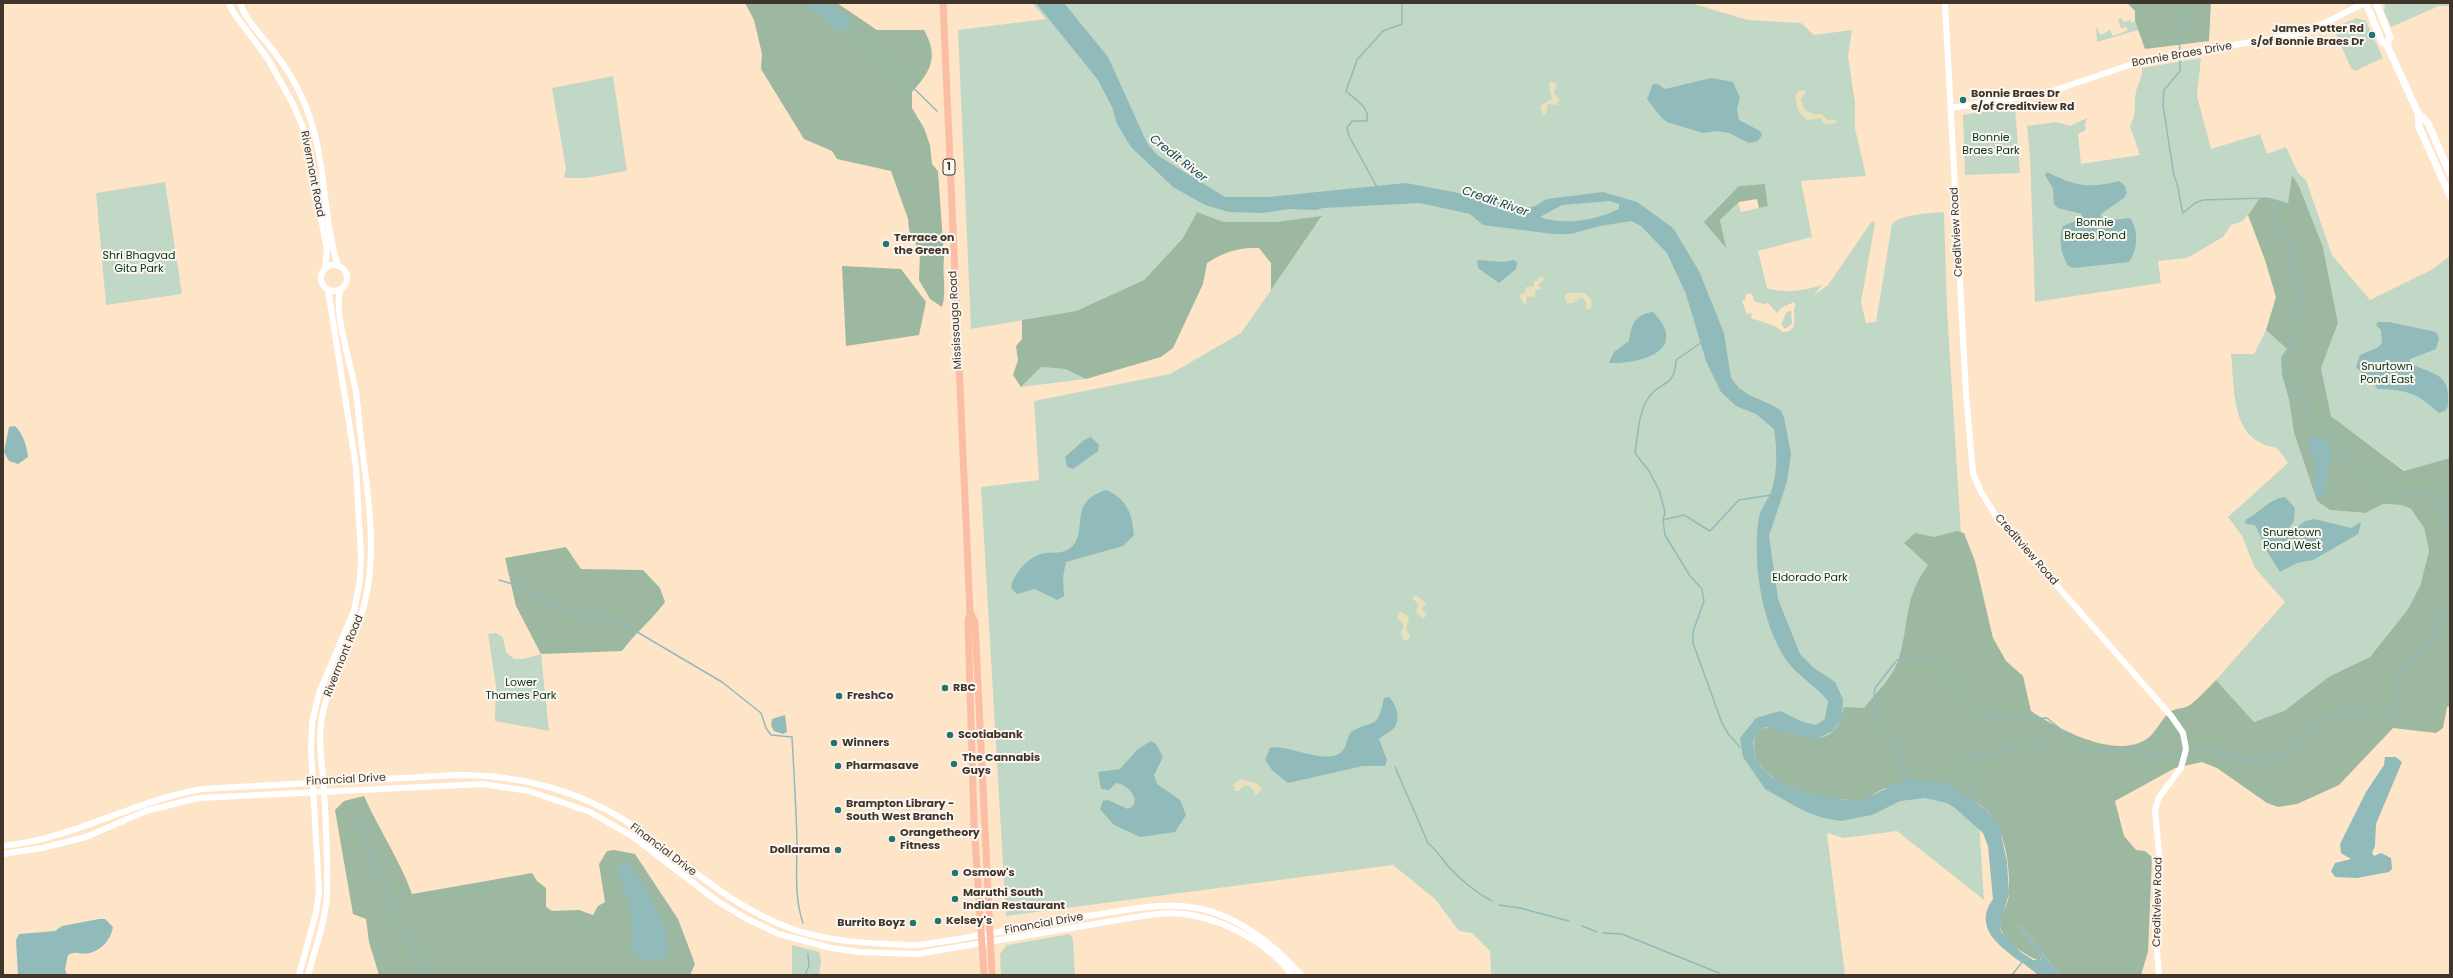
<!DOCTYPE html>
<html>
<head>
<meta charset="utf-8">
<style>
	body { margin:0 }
	#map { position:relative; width:2453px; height:978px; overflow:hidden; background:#ffe5c8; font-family:Poppins,sans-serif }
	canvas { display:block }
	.frame { position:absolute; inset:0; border:4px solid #3f352a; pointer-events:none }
</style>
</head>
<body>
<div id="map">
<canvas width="2453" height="978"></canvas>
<div class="frame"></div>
</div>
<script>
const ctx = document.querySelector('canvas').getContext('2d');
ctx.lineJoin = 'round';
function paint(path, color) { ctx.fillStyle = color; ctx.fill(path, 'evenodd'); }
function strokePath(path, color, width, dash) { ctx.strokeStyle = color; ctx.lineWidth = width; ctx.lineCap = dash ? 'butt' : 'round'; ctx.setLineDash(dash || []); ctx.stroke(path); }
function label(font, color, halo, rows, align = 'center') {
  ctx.font = font + ' Poppins,sans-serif'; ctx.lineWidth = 4; ctx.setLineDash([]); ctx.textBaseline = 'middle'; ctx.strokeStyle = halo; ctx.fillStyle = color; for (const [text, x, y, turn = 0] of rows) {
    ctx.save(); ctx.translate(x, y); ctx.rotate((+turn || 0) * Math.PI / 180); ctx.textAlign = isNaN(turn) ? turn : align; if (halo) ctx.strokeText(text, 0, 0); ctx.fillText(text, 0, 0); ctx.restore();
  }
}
paint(new Path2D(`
	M 1032,3 L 1691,3 L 1748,20 L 1801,23 L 1814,35 L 1852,30 L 1848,56 L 1855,103 L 1855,128 L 1866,176 L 1801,181 L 1812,237 L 1758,251 L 1767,288 C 1783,294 1807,290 1822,285 L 1814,295 L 1828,285 L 1872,221 L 1875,223 L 1861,302 L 1866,323 L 1876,322 L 1892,224 C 1901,214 1931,213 1944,212 L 1947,309 L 1984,900 L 1897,831 L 1844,838 L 1827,833 L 1845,975 L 1491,975 L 1490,951 L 1472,933 L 1459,931 L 1435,899 L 1393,865 L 1006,916 L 981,487 L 1039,480 L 1034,401 L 1170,374 L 1241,333 L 1322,217 L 1275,222 L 1224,222 L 1197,212 L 1183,238 L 1144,280 L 1076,311 L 971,329 L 958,30 L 1046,19 ZM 1765,184 L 1768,206 L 1741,212 L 1738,203 L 1720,220 L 1725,247 L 1705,222 ZM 1746,294 L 1752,294 L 1755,302 L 1765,304 L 1768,303 L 1777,313 L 1781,308 L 1794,302 C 1797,306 1794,306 1794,310 C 1795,320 1796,332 1783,332 L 1775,326 L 1751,318 L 1752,313 L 1747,314 L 1742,301 L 1745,300 Z
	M 2385,3 L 2450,3 L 2450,6 L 2439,6 L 2391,27 L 2384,11 Z
	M 2121,18 L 2124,22 L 2130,20 L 2132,23 L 2135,21 L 2138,30 L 2097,42 L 2096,27 L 2101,35 L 2110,30 L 2113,36 L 2128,30 L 2123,23 L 2125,28 L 2121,28 L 2118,20 Z
	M 2357,18 L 2366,21 L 2383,58 L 2355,71 L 2351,68 L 2333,28 Z
	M 2201,58 L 2197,96 L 2211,149 L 2260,134 L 2267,154 L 2286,147 L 2298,173 L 2306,180 L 2332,255 L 2370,300 L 2431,270 L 2450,256 L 2450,458 L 2405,471 L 2331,416 L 2321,368 L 2338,323 L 2323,247 L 2299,186 L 2292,175 L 2288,203 L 2271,198 L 2259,199 L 2243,221 L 2231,225 L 2223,237 L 2187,258 L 2158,261 L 2161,283 L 2035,302 L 2030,155 L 2027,126 L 2056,122 L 2070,126 L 2087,118 L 2085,125 L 2086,130 L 2078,134 L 2081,164 L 2140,155 L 2130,126 C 2138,111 2133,107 2136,92 C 2137,84 2143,78 2142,68 Z
	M 613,76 L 627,171 L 586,178 L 564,178 L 566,169 L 552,88 Z
	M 2015,107 L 2020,173 L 1965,175 L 1963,115 Z
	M 165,182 L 182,294 L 106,305 L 96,193 Z
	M 1791,310 L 1792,324 L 1785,329 L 1781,324 L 1786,313 Z
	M 2266,330 L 2287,349 L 2282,375 L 2289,400 L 2294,433 L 2317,501 L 2330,510 L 2365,513 L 2383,504 L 2402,505 L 2411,509 L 2424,528 L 2429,551 L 2420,586 L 2408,609 L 2370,657 L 2330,676 L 2284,711 L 2254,722 L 2216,680 L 2285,602 L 2255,568 L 2242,536 L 2228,517 L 2288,463 C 2273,440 2277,452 2257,441 C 2231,425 2234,380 2231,354 L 2254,354 Z
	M 1041,367 L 1065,369 L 1086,379 L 1021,387 Z
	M 496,633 L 503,637 L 506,652 L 514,659 L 524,659 L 541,654 L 549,731 L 495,721 L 496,686 L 488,634 Z
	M 1070,934 L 1073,939 L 1075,975 L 1001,975 L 1000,954 L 1007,945 Z
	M 792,945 L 819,952 L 821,961 L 819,975 L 792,975 Z`), '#c2d8c6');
paint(new Path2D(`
	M 745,3 L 837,3 L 877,30 L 924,30 C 939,57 931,71 912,92 L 912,108 L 924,128 L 930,145 L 932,164 L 938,171 L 944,258 C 942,275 947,292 942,307 L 930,299 L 919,280 L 920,253 L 909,230 L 908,219 L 891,171 L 837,159 L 832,151 L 804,139 L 761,69 L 762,54 L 754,20 Z
	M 2127,3 L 2211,3 L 2209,41 L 2145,49 L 2135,21 L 2135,11 Z
	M 2292,175 L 2299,186 L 2323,247 L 2338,323 L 2321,368 L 2331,416 L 2404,471 L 2450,458 L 2450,706 L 2447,707 L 2443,728 L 2436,733 L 2393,728 L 2339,785 L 2297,804 L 2278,807 L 2267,803 L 2217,768 L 2202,762 L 2175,768 L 2115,801 L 2124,836 L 2136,850 L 2145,851 L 2152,857 L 2148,952 L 2141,975 L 2060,975 L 2021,926 L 2016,924 L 2040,956 L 2041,961 C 2029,959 1999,937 2000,925 C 2001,914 2009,904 2009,893 C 2010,860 2004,811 1968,799 C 1959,796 1948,797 1938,795 C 1922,793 1904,789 1887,788 C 1878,788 1870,800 1860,800 C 1824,802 1737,783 1757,731 C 1777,715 1832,770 1844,707 L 1864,708 C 1876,693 1894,676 1899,658 C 1910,621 1903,599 1928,565 L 1904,543 L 1915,533 L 1934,537 L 1957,531 L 1964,533 L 1975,561 L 1993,638 L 2006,661 L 2023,676 L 2031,711 C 2058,729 2117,761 2148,738 C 2157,731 2161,719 2170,712 C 2175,708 2184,709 2190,705 C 2198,699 2208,688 2216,680 L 2254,722 L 2284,711 L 2330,676 L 2370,657 L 2408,609 L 2420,586 L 2429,551 L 2424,528 L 2411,509 L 2402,505 L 2383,504 L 2365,513 L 2330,510 L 2317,501 L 2294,433 L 2289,400 L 2282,375 L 2281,357 L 2287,349 L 2266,330 L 2276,297 L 2265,260 L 2248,215 L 2259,199 L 2271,198 L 2288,203 Z
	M 1765,184 L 1768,206 L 1759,208 L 1757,199 L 1739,202 L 1720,220 L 1726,248 L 1704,222 L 1739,186 Z
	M 1197,212 L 1224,222 L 1275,222 L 1322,216 L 1271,290 L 1271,263 L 1259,248 C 1238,247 1224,252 1207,263 L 1203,284 L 1173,348 L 1161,357 L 1086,379 L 1065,369 L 1041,367 L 1021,387 L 1013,375 L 1018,360 L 1016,346 L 1022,339 L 1022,320 L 1076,311 L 1144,280 L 1183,238 Z
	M 842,266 L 901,269 L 926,302 L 919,335 L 846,346 Z
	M 566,547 L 581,569 L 643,570 L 660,588 L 665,602 C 652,620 635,633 622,651 L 541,654 L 516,606 L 505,558 Z
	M 364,796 C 379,830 399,858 412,894 L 532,873 L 537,881 L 546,888 L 546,907 L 552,911 L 579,910 L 593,915 L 598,906 L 605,902 L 599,864 L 607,851 L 614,850 L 635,854 L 678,919 L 695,964 L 690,975 L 379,975 L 369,942 L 366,919 L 353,914 L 335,810 L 344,801 Z`), '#9cb8a1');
paint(new Path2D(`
	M 1551,81 L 1557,85 L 1554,93 L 1560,100 L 1556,105 L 1548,104 L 1546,114 L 1543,116 L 1540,106 L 1552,99 L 1549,85 Z
	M 1800,90 L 1806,91 L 1801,100 L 1805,110 L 1813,114 L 1821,114 L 1828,120 L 1836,120 L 1837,123 L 1825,124 L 1820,118 L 1808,120 C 1797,113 1797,107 1795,95 Z
	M 1540,276 L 1545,278 L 1538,285 L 1543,289 L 1535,290 L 1535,297 L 1527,296 L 1526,304 L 1524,304 L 1519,295 L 1525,293 L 1526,287 L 1534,287 L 1534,281 L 1537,281 Z
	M 1568,293 L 1585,293 L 1591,299 L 1592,306 L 1590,309 L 1586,309 L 1586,301 L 1581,297 L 1573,303 L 1567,303 L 1564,297 Z
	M 1416,595 L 1426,603 L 1422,609 L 1427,615 L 1423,619 L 1416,612 L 1418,604 L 1412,598 Z
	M 1400,611 L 1409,617 L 1406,629 L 1411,637 L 1407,640 L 1403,639 L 1401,633 L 1404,625 L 1397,617 Z
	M 1240,779 L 1256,783 L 1262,789 L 1256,795 L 1251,787 L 1244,785 L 1239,791 L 1235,791 L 1233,785 Z`), '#eae0bb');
paint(new Path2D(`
	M 808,3 L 826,3 L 850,17 L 848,29 L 836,32 L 818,12 L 810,10 Z
	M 1036,3 L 1064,3 L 1108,57 L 1147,143 L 1157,155 L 1225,197 L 1268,197 L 1406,183 L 1480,197 L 1520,209 L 1535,206 L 1547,199 L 1603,192 L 1637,202 L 1673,228 L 1699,271 L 1724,333 L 1731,378 L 1739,388 L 1749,395 L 1774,406 L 1781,411 L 1784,417 L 1791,454 L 1787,482 L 1769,536 L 1778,599 L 1800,654 L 1814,668 L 1835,682 L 1843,699 L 1842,718 L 1833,731 L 1821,737 L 1812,739 L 1765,727 L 1757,731 L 1753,743 L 1755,756 L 1761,767 L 1771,777 L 1800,791 L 1844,800 L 1862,800 L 1907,779 L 1946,783 L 1985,809 L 1999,825 L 2007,862 L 2009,894 L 2000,925 L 2001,932 L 2022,953 L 2033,960 L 2041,960 L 2040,956 L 2015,923 L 2021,926 L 2060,975 C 2054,975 2044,977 2039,975 C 2033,972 2027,965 2021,962 C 2000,947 1972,927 1993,899 L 1988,846 L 1983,833 L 1955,808 L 1947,803 L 1925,798 L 1900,801 L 1872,815 L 1841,821 L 1823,818 L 1802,810 L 1765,789 L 1743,757 L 1740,738 L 1756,718 L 1780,711 L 1803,722 L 1816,725 L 1825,719 L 1828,701 C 1816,686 1798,676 1787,661 C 1761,624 1752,560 1759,517 C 1761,508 1768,500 1771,492 C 1778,472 1777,449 1774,429 L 1756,414 L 1736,406 L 1721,392 L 1706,361 L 1686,294 L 1667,253 L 1641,226 L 1631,221 L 1600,226 L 1571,234 L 1553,234 L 1483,225 L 1470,214 L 1420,203 L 1323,208 L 1316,210 L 1289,209 L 1263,213 L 1229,212 L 1205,205 L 1173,187 L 1131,147 L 1117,124 L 1112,107 L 1098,80 ZM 1610,201 L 1619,204 L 1619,209 C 1597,220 1563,226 1540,217 L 1562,205 Z
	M 1711,78 L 1733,82 L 1740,98 L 1737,109 L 1739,120 L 1760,131 L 1762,135 L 1758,141 L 1749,143 L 1729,133 L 1717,131 L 1703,133 L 1667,122 L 1660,116 L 1647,99 L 1653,84 L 1658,84 L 1665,89 Z
	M 2047,172 C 2076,186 2087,189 2119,181 L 2125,186 L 2127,193 L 2124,198 L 2101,214 L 2101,217 L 2113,220 L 2130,218 C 2139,231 2138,249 2129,262 L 2074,268 L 2068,266 C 2061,254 2058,239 2063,226 L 2080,219 L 2082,214 L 2058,208 L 2054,204 L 2053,189 L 2045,175 Z
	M 1477,260 L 1504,262 L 1513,260 L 1517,262 L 1516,269 L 1499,283 L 1478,268 Z
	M 1653,312 C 1690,350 1642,364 1609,363 L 1614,352 L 1629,341 C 1631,325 1635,314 1653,312 Z
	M 2378,322 L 2389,322 L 2436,332 L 2439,338 L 2436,349 L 2410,359 L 2410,363 C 2426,373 2448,371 2448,396 C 2448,402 2449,407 2445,411 L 2439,413 C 2417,393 2408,390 2378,389 L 2356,367 L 2360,355 L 2377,348 L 2382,343 L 2381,330 L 2376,325 Z
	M 15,426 C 23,433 27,447 28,457 L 18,464 L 9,461 L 4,452 L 9,427 Z
	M 2315,435 L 2328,444 L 2333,456 L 2327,474 L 2326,490 L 2321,498 C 2305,489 2319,478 2316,465 C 2314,456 2309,450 2308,441 Z
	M 1091,437 L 1099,445 L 1098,451 L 1073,469 L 1067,467 L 1065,457 L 1084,440 Z
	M 1107,490 C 1127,500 1132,513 1134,535 L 1123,546 L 1066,562 L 1063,577 L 1064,596 L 1057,600 L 1035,589 L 1017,594 L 1011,588 C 1014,572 1029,556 1045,553 C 1054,552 1061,554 1069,549 C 1091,535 1065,501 1107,490 Z
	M 2285,497 L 2295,508 L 2294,521 L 2289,528 L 2292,531 L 2305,521 L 2314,519 L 2351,528 L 2359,523 L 2361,524 L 2358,534 L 2313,560 L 2297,563 L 2280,572 L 2268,553 L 2255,525 L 2246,524 L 2245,520 C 2260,513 2268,499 2285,497 Z
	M 1389,697 C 1397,705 1402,722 1392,730 C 1388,733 1383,735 1379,739 L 1387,760 L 1385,766 L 1363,766 L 1288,783 L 1272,770 L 1265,760 L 1270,748 C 1288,743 1330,769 1344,749 C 1347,744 1347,738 1351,732 C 1374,718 1377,732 1384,698 Z
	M 785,715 L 787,732 L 783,734 L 774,731 L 771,725 L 772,719 Z
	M 1151,741 L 1156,744 L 1163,757 L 1154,775 L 1157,784 L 1180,800 L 1186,815 L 1175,832 L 1140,837 L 1114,825 L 1100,809 L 1103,801 L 1108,800 L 1128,809 C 1144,802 1128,784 1116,783 L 1109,790 L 1101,789 L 1098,772 L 1120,769 L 1138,749 Z
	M 2385,757 L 2396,757 L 2402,762 L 2376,824 L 2375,846 L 2372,853 L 2374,856 L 2381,853 L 2391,858 L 2392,869 L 2389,872 L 2357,878 L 2335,877 L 2331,871 L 2335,863 L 2351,859 L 2341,853 L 2340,844 L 2366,792 L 2384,765 Z
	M 622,863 L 628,863 C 643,879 674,936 667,957 L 657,960 L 640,960 L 633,952 L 630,905 L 616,869 Z
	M 99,919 L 105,919 L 113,927 C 111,939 102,950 90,953 C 81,955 76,950 68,955 L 65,969 L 67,975 L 18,975 L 16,940 L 19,934 L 55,931 L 62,926 Z`), '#91babb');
strokePath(new Path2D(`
	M 848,24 L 937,111
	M 2180,53 L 2179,31 L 2190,3
	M 2180,57 L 2180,71 L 2164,90 L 2163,105 L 2174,176 C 2180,187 2179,201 2183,213 L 2195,203 L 2203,200 L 2267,198 L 2274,202 L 2277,238 L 2290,241 L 2294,247 L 2290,258 L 2295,287 L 2305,295 L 2295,307 L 2307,321 L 2291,339 L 2285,367 L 2289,380 L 2309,414 L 2329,432 L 2346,455 L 2395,497 L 2432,491 L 2443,500 L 2447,524 L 2450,525
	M 1378,189 L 1349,136 L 1347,128 L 1352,121 L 1367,121 C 1370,106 1355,100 1346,91 L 1357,60 L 1383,31 L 1402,24 L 1402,3
	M 1702,342 L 1676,360 C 1675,390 1658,380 1647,400 C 1638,416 1638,435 1635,453 L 1649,471 L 1659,490 L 1665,512 L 1663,520 L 1665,535 L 1690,576 L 1702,589 L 1704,601 L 1693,632 L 1693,643 L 1722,723 L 1729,735 L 1740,747
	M 1663,520 L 1684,515 L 1710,531 L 1739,500 L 1771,495
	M 499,580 L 522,587 L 552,604 L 627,626 L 722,682 L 761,713 L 766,728 L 771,735 L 792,737 C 794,772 796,806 797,841 C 797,868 794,898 803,923
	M 2190,752 L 2214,751 L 2260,763 L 2288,754 L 2298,748 L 2315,725 L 2326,717 L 2346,709 L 2357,709 L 2367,715 L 2390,712 L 2399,704 L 2395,680 L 2399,673 L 2437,637 L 2437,627 L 2433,620 L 2436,615 L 2450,615
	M 1395,767 L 1428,843 C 1437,850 1441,858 1448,866 C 1460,879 1476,893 1492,901
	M 1907,781 L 1899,754 L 1873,707 L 1875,688 L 1897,660 C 1905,659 1914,655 1922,656 C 1949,658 1960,702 1986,715 C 2004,723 2027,719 2047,718 L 2082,747 L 2093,751 L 2141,752 L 2152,756 L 2181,752
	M 1969,799 L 1972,797 L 1970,780 L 1961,765 L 1968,757 L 2037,744 L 2057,726
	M 351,807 L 406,937 L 428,975
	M 1499,905 L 1520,908 L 1569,921
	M 1582,926 L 1597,932
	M 1603,933 L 1622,934 L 1719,973
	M 1727,974 L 1728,975
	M 805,975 L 809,966 L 808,954
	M 2012,975 L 2023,961`), '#91babb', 1.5);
strokePath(new Path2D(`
	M 229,3 L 233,12 L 268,59 L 293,104 L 305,132 L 327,250 L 325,269
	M 240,3 C 247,22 263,37 275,53 C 285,66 296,84 303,100 C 327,152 321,212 338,266
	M 1945,3 L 1966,394 L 1973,473 L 1981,492 L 1996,516 L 2172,717 L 2183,733 L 2186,749 L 2181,768 L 2159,797 L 2155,810 L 2160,864 L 2155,926 L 2159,975
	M 1950,108 L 2044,94 L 2144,60 L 2293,35 L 2325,23 L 2364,3
	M321 278a13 13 0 1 1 26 0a13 13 0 1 1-26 0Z
	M 3,846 C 73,839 133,801 202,789 L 457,775 C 521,775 582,791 635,827 C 687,863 730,907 792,929 C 824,940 857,943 891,944 C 900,944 909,946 918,945 C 977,938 1035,924 1094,915 C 1126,910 1158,903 1190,907 C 1233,912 1273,943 1301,975
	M 3,854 L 42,848 L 86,837 L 146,811 L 198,798 L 483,784 L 529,791 L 590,812 L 632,836 L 717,901 L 747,919 L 779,934 L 831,948 L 860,952 L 917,954 L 1136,917 C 1148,915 1161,913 1173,913 C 1217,915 1265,940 1292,975
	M 299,975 L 316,913 L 319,891 L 311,752 L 312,723 L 319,693 L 354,611 L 360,580 L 361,556 L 356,467 L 328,290
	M 308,975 C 315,949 326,920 327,893 C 328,859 326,824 324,791 C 323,768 318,747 321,724 C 325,686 349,655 360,619 C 378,567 370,508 363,455 C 360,434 359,413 356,392 C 352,368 332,308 341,289`), '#fff', 6);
strokePath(new Path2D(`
	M 2366,3 L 2382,42 L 2387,45 L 2418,113 L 2419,127 L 2450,196
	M 2376,3 L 2390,37 L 2387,45
	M 2418,113 L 2428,123 L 2450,174`), '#fff', 7);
strokePath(new Path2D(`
	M 943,3 L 970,612 L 968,622 L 974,824 L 984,975
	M 970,612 L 975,622 L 992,975`), '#fbbea4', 7);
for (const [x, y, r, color] of [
	[2372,35,4,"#28726f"],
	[1963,100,4,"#28726f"],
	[886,244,4,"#28726f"],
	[945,688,4,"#28726f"],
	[839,696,4,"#28726f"],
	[950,735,4,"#28726f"],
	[834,743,4,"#28726f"],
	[954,764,4,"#28726f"],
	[838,766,4,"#28726f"],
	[838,810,4,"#28726f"],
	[892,839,4,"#28726f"],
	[838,850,4,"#28726f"],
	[955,873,4,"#28726f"],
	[955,899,4,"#28726f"],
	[938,921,4,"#28726f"],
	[913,923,4,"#28726f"]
]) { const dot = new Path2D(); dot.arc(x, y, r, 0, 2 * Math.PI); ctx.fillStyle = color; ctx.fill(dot); strokePath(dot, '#fbf6f0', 1.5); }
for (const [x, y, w] of [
	[949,167,12]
]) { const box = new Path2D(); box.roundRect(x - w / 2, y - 8, w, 16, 3); ctx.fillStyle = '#fbf6f0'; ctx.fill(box); strokePath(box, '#3f352a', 1); }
label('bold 10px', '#3f352a', null, [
	["1",949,167]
]);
label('bold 11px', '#3f352a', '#fbf6f0', [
	["James Potter Rd",2364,29,"right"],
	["s/of Bonnie Braes Dr",2364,42,"right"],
	["Bonnie Braes Dr",1971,94],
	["e/of Creditview Rd",1971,107],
	["Terrace on",894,238],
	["the Green",894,251],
	["RBC",953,688],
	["FreshCo",847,696],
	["Scotiabank",958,735],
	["Winners",842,743],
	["The Cannabis",962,758],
	["Guys",962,771],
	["Pharmasave",846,766],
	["Brampton Library -",846,804],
	["South West Branch",846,817],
	["Orangetheory",900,833],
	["Fitness",900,846],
	["Dollarama",830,850,"right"],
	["Osmow's",963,873],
	["Maruthi South",963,893],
	["Indian Restaurant",963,906],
	["Kelsey's",946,921],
	["Burrito Boyz",905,923,"right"]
], 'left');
label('11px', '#3f352a', '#fbf6f0', [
	["Bonnie Braes Drive",2182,55,-10],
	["Rivermont Road",312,174,79],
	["Creditview Road",1957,232,-93],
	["Mississauga Road",956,320,-93],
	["Creditview Road",2026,550,49],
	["Rivermont Road",344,656,-68],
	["Financial Drive",346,780,-3],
	["Financial Drive",663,850,37],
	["Creditview Road",2158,902,-89],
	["Financial Drive",1044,924,-10]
]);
label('11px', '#033314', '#fbf6f0', [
	["Bonnie",1991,138],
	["Braes Park",1991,151],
	["Bonnie",2095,223],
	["Braes Pond",2095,236],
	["Shri Bhagvad",139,256],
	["Gita Park",139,269],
	["Snurtown",2387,367],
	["Pond East",2387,380],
	["Snuretown",2292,533],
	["Pond West",2292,546],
	["Eldorado Park",1810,578],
	["Lower",521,683],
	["Thames Park",521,696]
]);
label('italic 12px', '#104d4f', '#fbf6f0', [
	["Credit River",1178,159,38],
	["Credit River",1495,202,19]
]);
</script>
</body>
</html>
